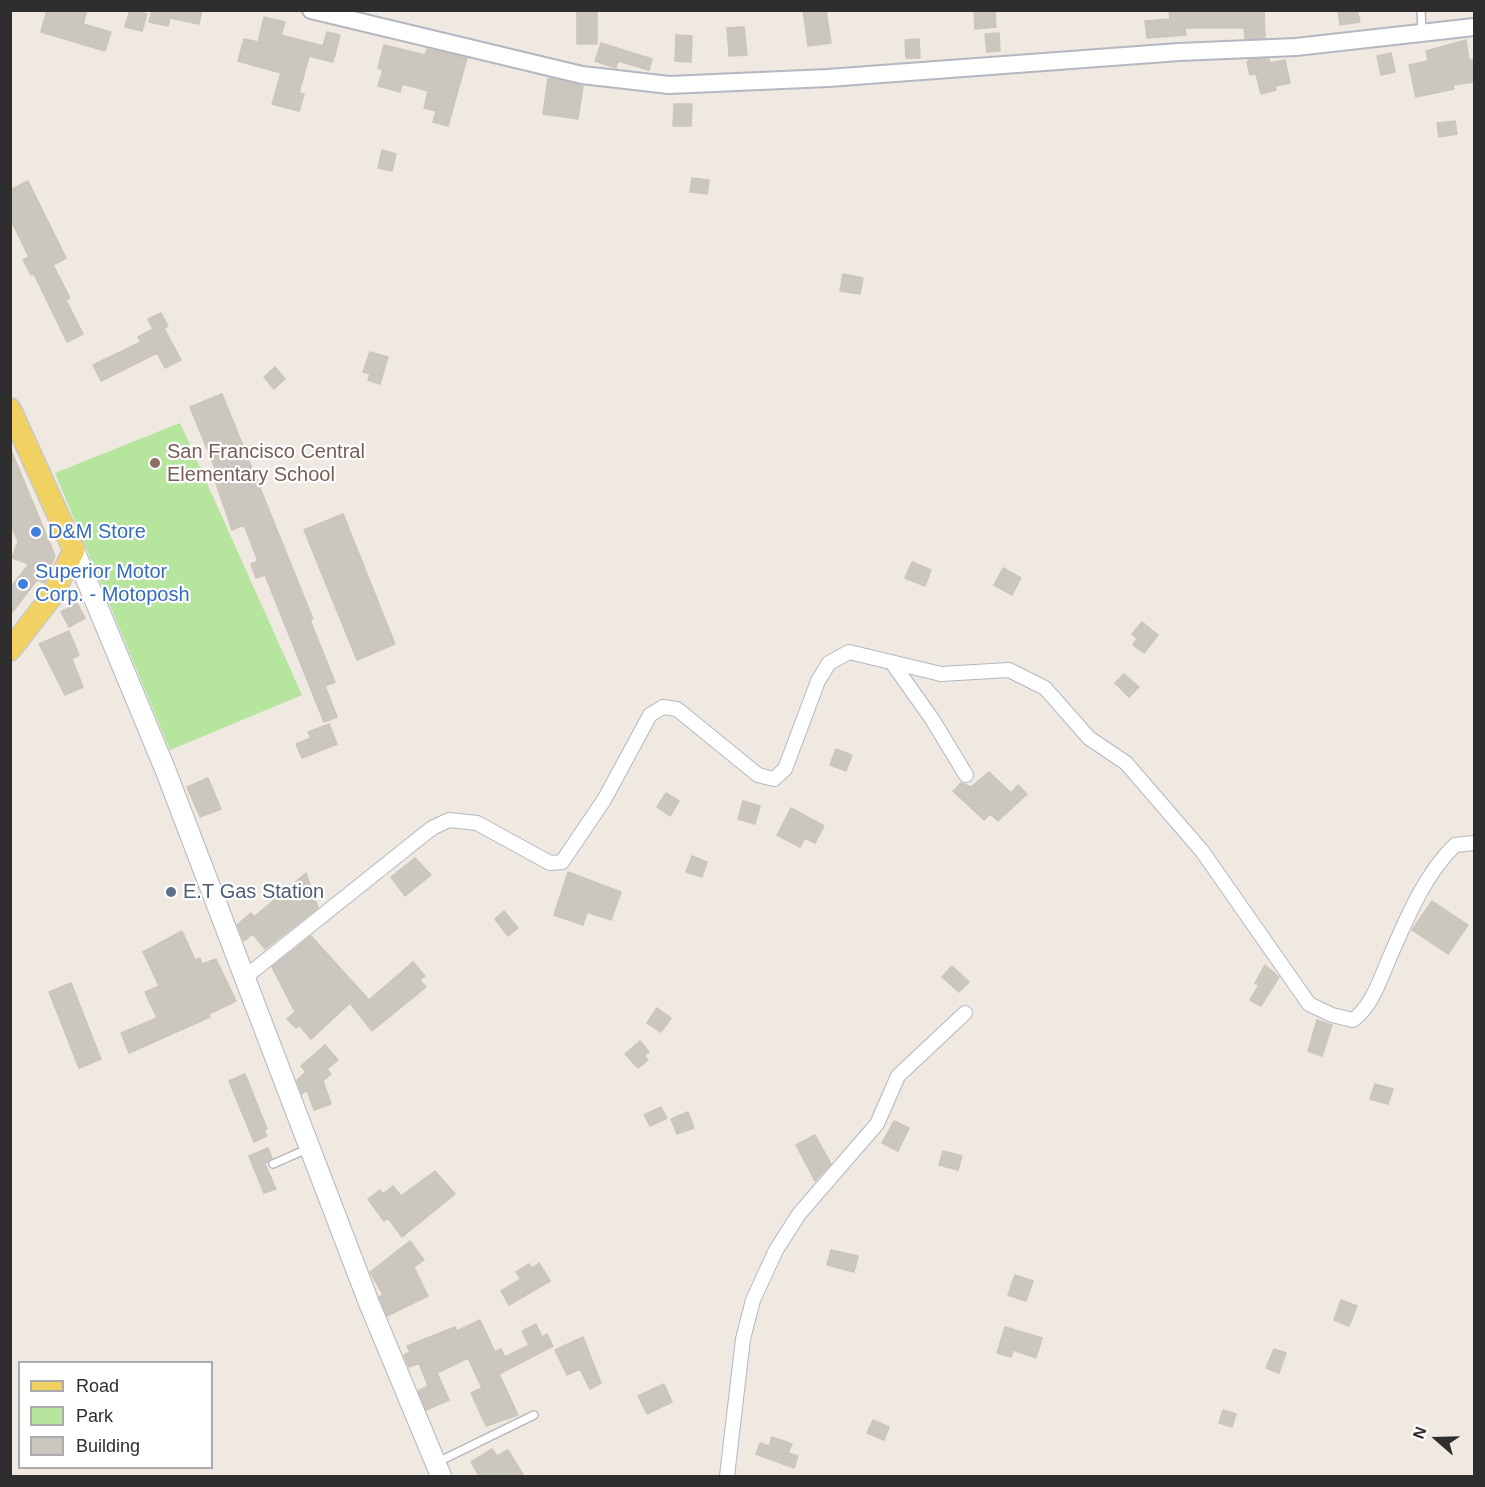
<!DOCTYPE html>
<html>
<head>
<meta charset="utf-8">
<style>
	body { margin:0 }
	#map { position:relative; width:1485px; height:1487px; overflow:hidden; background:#efe9e1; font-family:Arial,sans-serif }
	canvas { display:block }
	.frame { position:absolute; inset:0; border:12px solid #2e2e2e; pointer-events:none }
	.legend { position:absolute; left:18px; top:1361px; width:195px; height:108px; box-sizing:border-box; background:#fff; border:2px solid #ababab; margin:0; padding:8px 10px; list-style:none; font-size:18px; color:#2e2e2e }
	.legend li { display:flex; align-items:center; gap:12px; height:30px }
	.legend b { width:30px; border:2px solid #ababab }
	.north { position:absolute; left:1407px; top:1409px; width:60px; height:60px; -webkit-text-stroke:4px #fff; paint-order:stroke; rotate:290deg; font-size:16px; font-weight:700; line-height:24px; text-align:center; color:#2e2e2e }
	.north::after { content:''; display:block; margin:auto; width:21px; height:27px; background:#2e2e2e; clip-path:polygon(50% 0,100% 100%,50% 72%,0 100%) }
</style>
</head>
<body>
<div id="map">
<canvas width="1485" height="1487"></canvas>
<div class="frame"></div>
<ul class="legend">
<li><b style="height:8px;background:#f2d163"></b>Road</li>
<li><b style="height:16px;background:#b6e59e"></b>Park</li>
<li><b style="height:16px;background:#cbc7bf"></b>Building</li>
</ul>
<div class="north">N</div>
</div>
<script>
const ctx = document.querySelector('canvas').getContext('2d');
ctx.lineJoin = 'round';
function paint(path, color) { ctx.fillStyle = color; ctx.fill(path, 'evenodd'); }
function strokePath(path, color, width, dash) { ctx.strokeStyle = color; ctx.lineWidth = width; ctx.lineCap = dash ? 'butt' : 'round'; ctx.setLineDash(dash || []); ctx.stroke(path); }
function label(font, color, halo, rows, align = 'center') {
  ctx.font = font + ' Arial,sans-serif'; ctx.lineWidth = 4.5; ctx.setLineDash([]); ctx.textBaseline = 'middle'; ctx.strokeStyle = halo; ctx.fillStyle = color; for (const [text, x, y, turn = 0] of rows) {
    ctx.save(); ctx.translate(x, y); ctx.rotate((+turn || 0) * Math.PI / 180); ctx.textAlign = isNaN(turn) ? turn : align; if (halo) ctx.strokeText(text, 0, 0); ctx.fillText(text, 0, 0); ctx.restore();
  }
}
paint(new Path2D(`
	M 180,423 L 302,695 L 170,750 L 55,473 Z`), '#b6e59e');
const building = new Path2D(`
	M 47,10 L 87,10 L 83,24 L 111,32 L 105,51 L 41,32 Z
	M 130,10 L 147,14 L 142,31 L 125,27 Z
	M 152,10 L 202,10 L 199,24 L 170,18 L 168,26 L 149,22 Z
	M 577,10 L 597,10 L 597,44 L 577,44 Z
	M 803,10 L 826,10 L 831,43 L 808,46 Z
	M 974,10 L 995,10 L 996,27 L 975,29 Z
	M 1169,10 L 1264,10 L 1265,38 L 1245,39 L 1244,28 L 1185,28 L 1186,35 L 1147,38 L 1145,21 L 1170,19 Z
	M 1338,10 L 1357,10 L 1360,22 L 1340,25 Z
	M 264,17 L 285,22 L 281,35 L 323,46 L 327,32 L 340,35 L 333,62 L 309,56 L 299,93 L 304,94 L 299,111 L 272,104 L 281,73 L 238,61 L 244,39 L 258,42 Z
	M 744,27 L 747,55 L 729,56 L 727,28 Z
	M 999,33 L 1000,51 L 987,52 L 985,34 Z
	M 676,35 L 692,36 L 691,62 L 675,61 Z
	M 919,39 L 920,58 L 906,58 L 905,40 Z
	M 1466,40 L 1469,60 L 1474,59 L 1474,82 L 1453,85 L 1454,89 L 1416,97 L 1409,65 L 1428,61 L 1426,51 Z
	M 601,43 L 652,59 L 649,70 L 618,61 L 616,68 L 595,61 Z
	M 384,45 L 425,55 L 427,49 L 467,58 L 448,126 L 433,122 L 436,111 L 424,108 L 428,91 L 402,84 L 400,92 L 378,86 L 383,70 L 378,68 Z
	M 1391,53 L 1395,72 L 1381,75 L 1377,56 Z
	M 1250,59 L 1269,59 L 1270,63 L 1285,60 L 1290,83 L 1275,86 L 1276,90 L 1261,94 L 1256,74 L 1250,75 L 1247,62 Z
	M 548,78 L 583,86 L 578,119 L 543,114 Z
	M 674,104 L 692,104 L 691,126 L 673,126 Z
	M 1455,121 L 1457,134 L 1439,137 L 1437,123 Z
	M 382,150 L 396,154 L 392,171 L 378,168 Z
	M 692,178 L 709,180 L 707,194 L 690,192 Z
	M 28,181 L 66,258 L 53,265 L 70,298 L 66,300 L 83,334 L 67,342 L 34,274 L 31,275 L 23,260 L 29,257 L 10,218 L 10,190 Z
	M 843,274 L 863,278 L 860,294 L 840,291 Z
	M 161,313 L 168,326 L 164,328 L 181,360 L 165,368 L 157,353 L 101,381 L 93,365 L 141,342 L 138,337 L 153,329 L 148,319 Z
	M 370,352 L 388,357 L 380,384 L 368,380 L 370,374 L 363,372 Z
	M 275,367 L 285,379 L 274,389 L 264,377 Z
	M 222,394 L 313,619 L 310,620 L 335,682 L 325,686 L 337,717 L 324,722 L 265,575 L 256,578 L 251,564 L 258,561 L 244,525 L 232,530 L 215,480 L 219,478 L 190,407 Z
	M 11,450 L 55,556 L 44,583 L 37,580 L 10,615 L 10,588 L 29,564 L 12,558 L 18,541 L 10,523 Z
	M 343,514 L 395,644 L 357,660 L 304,530 Z
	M 912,562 L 931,570 L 925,586 L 905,578 Z
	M 1003,568 L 1021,578 L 1012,595 L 994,585 Z
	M 77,603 L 85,618 L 69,627 L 61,612 Z
	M 1142,622 L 1158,635 L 1144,653 L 1133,645 L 1137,639 L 1132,634 Z
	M 69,631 L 79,655 L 72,659 L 83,687 L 65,695 L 39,644 Z
	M 1124,674 L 1139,687 L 1129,697 L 1115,683 Z
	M 329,724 L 337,744 L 302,758 L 296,744 L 311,738 L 308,732 Z
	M 836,749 L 852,755 L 846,771 L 830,765 Z
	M 989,772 L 1011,793 L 1018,785 L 1027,794 L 998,821 L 990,814 L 984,820 L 953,791 L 961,783 L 971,787 Z
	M 208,778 L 221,809 L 200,817 L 187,787 Z
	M 666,793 L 679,801 L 670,816 L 657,807 Z
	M 743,801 L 760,806 L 755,824 L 738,819 Z
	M 791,808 L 824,826 L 815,843 L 805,838 L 800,847 L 777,835 Z
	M 692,856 L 707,862 L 702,877 L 686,872 Z
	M 415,858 L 431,875 L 405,896 L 391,877 Z
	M 568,872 L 621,892 L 611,920 L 587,912 L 583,925 L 554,915 Z
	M 306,873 L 318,908 L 265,949 L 253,934 L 244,941 L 237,925 L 251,913 L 254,917 Z
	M 1432,901 L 1468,925 L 1448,954 L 1412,930 Z
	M 504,911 L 518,928 L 508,936 L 495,919 Z
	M 182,931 L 195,960 L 200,958 L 202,964 L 216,959 L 236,1001 L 209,1014 L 210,1017 L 129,1053 L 121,1033 L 157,1018 L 145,992 L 159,986 L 143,952 Z
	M 311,936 L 369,1000 L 413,962 L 425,976 L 420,980 L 426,987 L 372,1031 L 350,1003 L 311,1039 L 299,1025 L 296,1028 L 287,1019 L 295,1012 L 272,967 Z
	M 1265,965 L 1279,977 L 1261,1006 L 1250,1000 L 1259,985 L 1255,983 Z
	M 952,966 L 969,982 L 959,992 L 942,977 Z
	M 71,983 L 101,1059 L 79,1068 L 49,992 Z
	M 657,1008 L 671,1018 L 661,1032 L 647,1023 Z
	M 1317,1020 L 1332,1025 L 1322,1056 L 1308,1051 Z
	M 640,1041 L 649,1052 L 644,1056 L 648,1060 L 638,1068 L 625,1054 Z
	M 325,1045 L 338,1060 L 327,1069 L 331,1074 L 323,1081 L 331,1104 L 314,1110 L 307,1090 L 302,1094 L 297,1080 L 306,1072 L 301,1066 Z
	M 245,1074 L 267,1129 L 264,1130 L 267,1136 L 254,1142 L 229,1081 Z
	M 1375,1084 L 1393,1089 L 1388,1104 L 1370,1099 Z
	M 661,1107 L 667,1118 L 650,1126 L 644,1115 Z
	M 688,1112 L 694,1128 L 677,1134 L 671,1119 Z
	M 894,1121 L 909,1128 L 898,1151 L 882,1143 Z
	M 815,1135 L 831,1164 L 815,1181 L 796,1145 Z
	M 268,1148 L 272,1158 L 265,1164 L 276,1189 L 264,1193 L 249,1156 Z
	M 943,1151 L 962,1156 L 958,1170 L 939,1165 Z
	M 435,1171 L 455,1194 L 402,1237 L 388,1218 L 384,1221 L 368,1199 L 380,1190 L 383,1194 L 393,1186 L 401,1196 Z
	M 410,1241 L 424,1260 L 414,1267 L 428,1296 L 387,1316 L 379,1297 L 383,1295 L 370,1272 Z
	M 831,1250 L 858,1256 L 854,1272 L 827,1265 Z
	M 539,1263 L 550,1281 L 509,1305 L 501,1291 L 521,1279 L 516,1272 L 529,1264 L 532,1268 Z
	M 1015,1275 L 1033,1281 L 1026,1301 L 1008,1295 Z
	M 1341,1300 L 1357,1306 L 1349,1326 L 1334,1320 Z
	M 480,1320 L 495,1352 L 501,1349 L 505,1357 L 529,1345 L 522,1331 L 536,1324 L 542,1337 L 547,1334 L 553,1346 L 499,1374 L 518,1415 L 486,1426 L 471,1393 L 482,1388 L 468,1358 L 437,1373 L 449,1400 L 426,1410 L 418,1391 L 428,1386 L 419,1363 L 409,1367 L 404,1355 L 410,1352 L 407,1346 L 455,1327 L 457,1331 Z
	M 1005,1327 L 1042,1338 L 1036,1358 L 1013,1350 L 1011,1357 L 997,1353 Z
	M 583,1337 L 601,1383 L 590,1389 L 580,1369 L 567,1375 L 555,1350 Z
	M 1274,1349 L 1286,1353 L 1279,1373 L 1266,1368 Z
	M 664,1384 L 672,1402 L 647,1414 L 638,1396 Z
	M 1223,1410 L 1236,1414 L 1232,1427 L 1219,1423 Z
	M 873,1420 L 889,1427 L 884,1440 L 867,1433 Z
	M 772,1437 L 792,1444 L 788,1453 L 798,1456 L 794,1468 L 756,1454 L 760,1443 L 769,1446 Z
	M 492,1449 L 497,1456 L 508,1450 L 524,1476 L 479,1476 L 471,1462 Z`);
paint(building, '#cbc7bf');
strokePath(building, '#cbc5ba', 1.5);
const service = new Path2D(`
	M 1421,10 L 1422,32
	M 273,1164 L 307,1149
	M 438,1462 L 534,1415`);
const minor = new Path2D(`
	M 893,664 L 932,719 L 966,775
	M 244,978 L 432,828 L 449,820 L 477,823 L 550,863 L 562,862 L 604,800 L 650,715 L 663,707 L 677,709 L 758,775 L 774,779 L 785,769 L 818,681 L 829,663 L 849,652 L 941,674 L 1009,670 L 1045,688 L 1089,738 L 1126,763 L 1202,851 L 1309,1004 L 1332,1015 L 1353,1020 C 1374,1004 1381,976 1392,952 C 1408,915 1426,873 1455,845 L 1474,843
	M 727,1476 L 743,1339 L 753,1300 L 776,1250 L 799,1214 L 877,1124 L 898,1076 L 965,1013`);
const tertiary = new Path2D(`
	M 311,10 L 582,75 L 669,85 L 828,78 L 1179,52 L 1296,47 L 1474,27`);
const secondary = new Path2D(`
	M 74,550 L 165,769 L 369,1303 L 441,1476`);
const primary = new Path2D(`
	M 10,409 L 74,550 L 52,596 L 10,650`);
strokePath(service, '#b4b7c1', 10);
strokePath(minor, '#b4b7c1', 16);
strokePath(tertiary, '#b4b7c1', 20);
strokePath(secondary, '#b4b7c1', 22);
strokePath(primary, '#c9c9c9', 24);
strokePath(service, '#fff', 7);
strokePath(minor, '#fff', 14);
strokePath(tertiary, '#fff', 16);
strokePath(secondary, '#fff', 20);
strokePath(primary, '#f2d163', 21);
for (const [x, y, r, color] of [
	[155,463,6,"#8d6e63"],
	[36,532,6,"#3f7fe0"],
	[23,584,6,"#3f7fe0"],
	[171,892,6,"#5c6f8a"]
]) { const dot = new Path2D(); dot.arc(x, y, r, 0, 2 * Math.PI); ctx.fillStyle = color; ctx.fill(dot); strokePath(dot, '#fff', 2); }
label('20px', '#785e54', '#fff', [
	["San Francisco Central",167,452],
	["Elementary School",167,475]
], 'left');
label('20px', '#366cbe', '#fff', [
	["D&M Store",48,532],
	["Superior Motor",35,572],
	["Corp. - Motoposh",35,595]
], 'left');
label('20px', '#4e5e75', '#fff', [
	["E.T Gas Station",183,892]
], 'left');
</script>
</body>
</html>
